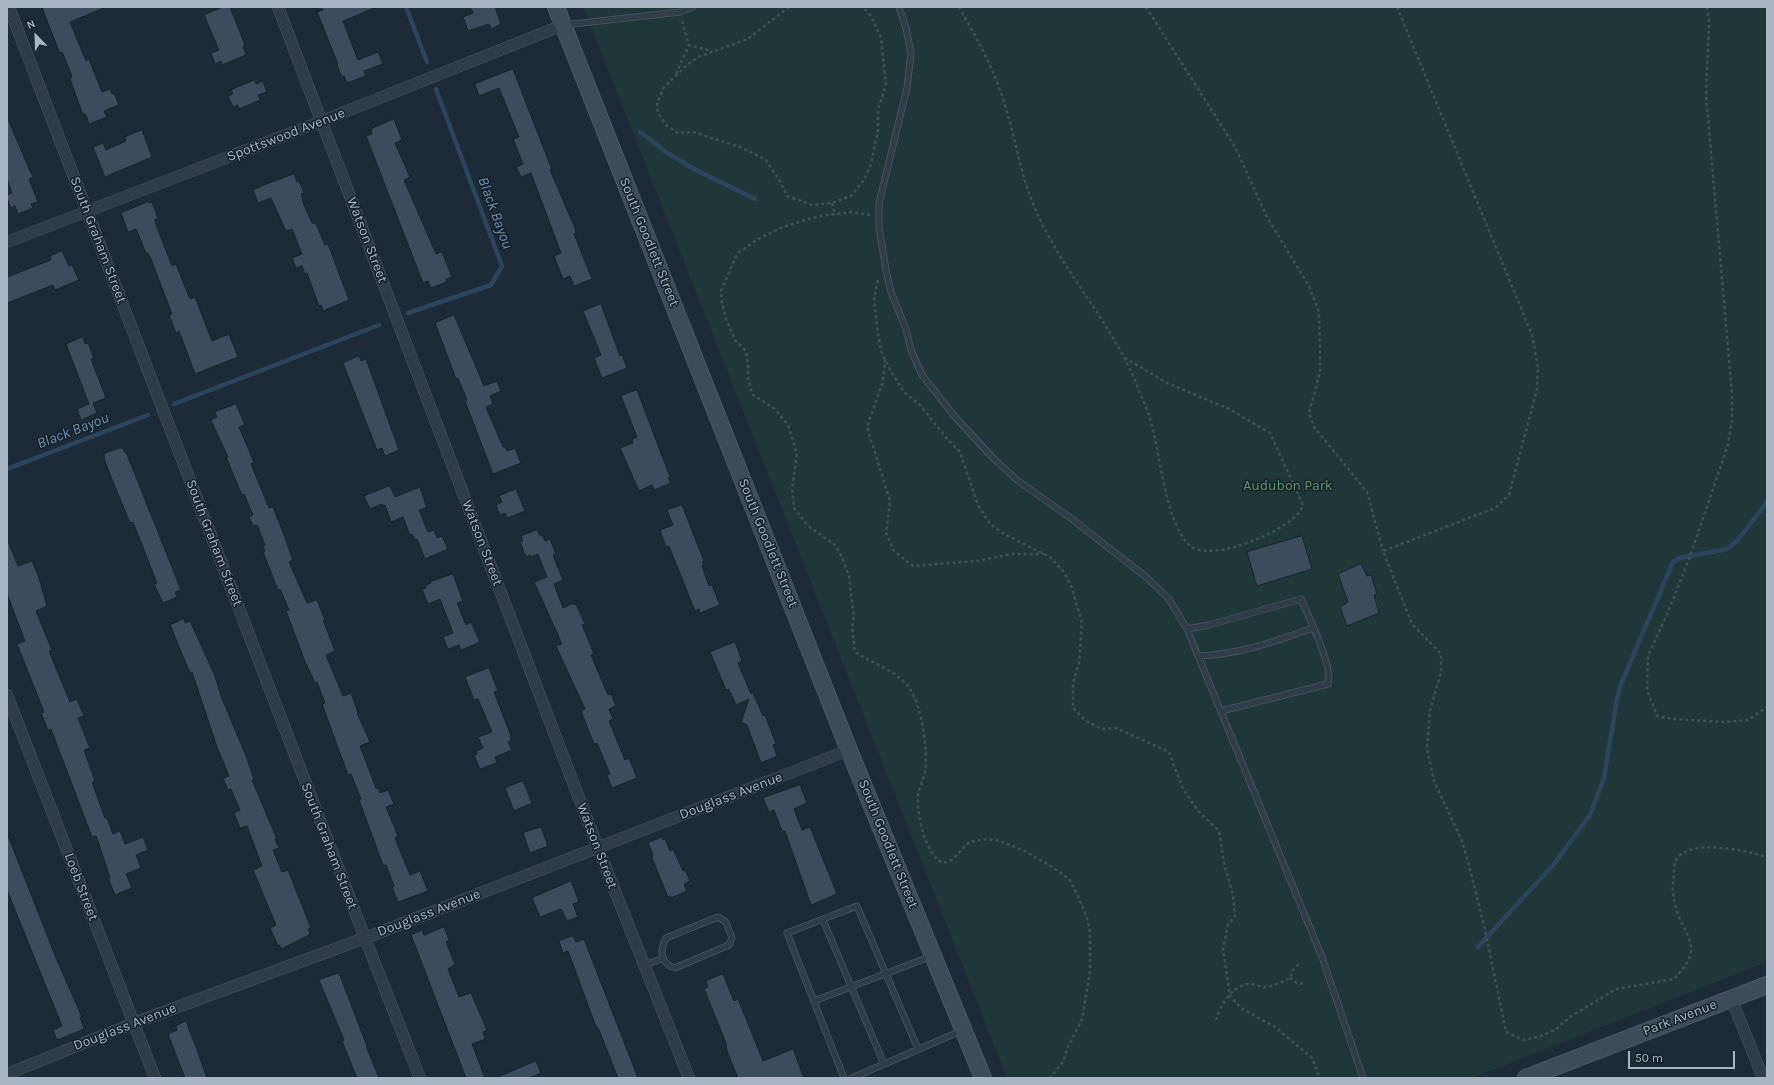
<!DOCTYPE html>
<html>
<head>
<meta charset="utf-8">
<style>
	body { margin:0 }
	#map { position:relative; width:1774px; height:1085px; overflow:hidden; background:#1d2a37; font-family:Karla,sans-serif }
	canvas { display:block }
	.frame { position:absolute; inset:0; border:8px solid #aab6c5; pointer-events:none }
	.north { position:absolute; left:16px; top:16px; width:40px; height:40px; -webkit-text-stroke:3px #16212b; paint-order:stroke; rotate:337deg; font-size:11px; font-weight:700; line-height:16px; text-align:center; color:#aab6c5 }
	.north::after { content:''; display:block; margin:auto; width:14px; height:18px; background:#aab6c5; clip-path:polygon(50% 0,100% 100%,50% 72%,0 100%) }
	.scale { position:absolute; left:1628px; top:1051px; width:107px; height:18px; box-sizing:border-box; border:2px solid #aab6c5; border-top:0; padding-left:5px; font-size:12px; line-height:14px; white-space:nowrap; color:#aab6c5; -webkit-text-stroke:3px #16212b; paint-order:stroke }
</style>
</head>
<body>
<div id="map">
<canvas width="1774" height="1085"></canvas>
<div class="frame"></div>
<div class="north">N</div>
<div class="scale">50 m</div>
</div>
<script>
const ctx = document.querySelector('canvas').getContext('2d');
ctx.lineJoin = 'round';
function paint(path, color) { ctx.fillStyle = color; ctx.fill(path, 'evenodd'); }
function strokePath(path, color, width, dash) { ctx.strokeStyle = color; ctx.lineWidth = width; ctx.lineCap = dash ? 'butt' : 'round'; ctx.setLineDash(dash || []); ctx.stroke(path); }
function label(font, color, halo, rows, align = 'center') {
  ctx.font = font + ' Karla,sans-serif'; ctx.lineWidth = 3; ctx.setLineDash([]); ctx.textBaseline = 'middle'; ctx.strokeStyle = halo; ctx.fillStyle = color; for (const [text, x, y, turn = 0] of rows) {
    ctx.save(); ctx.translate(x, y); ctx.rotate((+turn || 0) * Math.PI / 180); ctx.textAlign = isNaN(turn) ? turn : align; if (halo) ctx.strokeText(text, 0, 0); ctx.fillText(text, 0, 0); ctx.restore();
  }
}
paint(new Path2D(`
	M 583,7 L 1767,7 L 1767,962 L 1472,1078 L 1007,1078 Z`), '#1f3738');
strokePath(new Path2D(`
	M 406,7 L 427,62
	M 640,132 L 666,152 L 694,169 L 755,199
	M 408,313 L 491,285 L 502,266 L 436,89
	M 174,404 L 379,325
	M 7,469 L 148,415
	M 1478,947 L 1554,864 L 1590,815 L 1604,778 L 1617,699 L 1621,684 L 1673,562 L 1680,558 L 1727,549 L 1738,540 L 1767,502`), '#2c455e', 4.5);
const building = new Path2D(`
	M 42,7 L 106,7 L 70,22 L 86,61 L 89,59 L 102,92 L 110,89 L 112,94 L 114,93 L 119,105 L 104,111 L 107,117 L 89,124 L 86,115 L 82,112 L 70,79 L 72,76 L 62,52 L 60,53 Z
	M 223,7 L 230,7 L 245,45 L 243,46 L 246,55 L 222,65 L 221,61 L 215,64 L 211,53 L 219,50 L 204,15 Z
	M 321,7 L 377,7 L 343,21 L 358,60 L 378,52 L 383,64 L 364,71 L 366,76 L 347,83 L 344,76 L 342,77 L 337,65 L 338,64 L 317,12 L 323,10 Z
	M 470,7 L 495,7 L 501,24 L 491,29 L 489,24 L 468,31 L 463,17 L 473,13 Z
	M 513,69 L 552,170 L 550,170 L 575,228 L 576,234 L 574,234 L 592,279 L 574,286 L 570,276 L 563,279 L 554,256 L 561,253 L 531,173 L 521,177 L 516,167 L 523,164 L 513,139 L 519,137 L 499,88 L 479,96 L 475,84 Z
	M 255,80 L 256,84 L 263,81 L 267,92 L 258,95 L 260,100 L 239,109 L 238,105 L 233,107 L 228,96 L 233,94 L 231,90 Z
	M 7,117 L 30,171 L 33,177 L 29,179 L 38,202 L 31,204 L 33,208 L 18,214 L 15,206 L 11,208 L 7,198 L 7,195 L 12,193 L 7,179 Z
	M 394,119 L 402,140 L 395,143 L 410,177 L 404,180 L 436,254 L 442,252 L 452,277 L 446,279 L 447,282 L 431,288 L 428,281 L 423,283 L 366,136 L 372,134 L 371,129 Z
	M 142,130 L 152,157 L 105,177 L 93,147 L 103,143 L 106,150 L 126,141 L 125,137 Z
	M 294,174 L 297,182 L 299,181 L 304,193 L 301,194 L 303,200 L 302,200 L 312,223 L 316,224 L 325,245 L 328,244 L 349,300 L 323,311 L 321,305 L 319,306 L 307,273 L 305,274 L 302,266 L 296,268 L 292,258 L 302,254 L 292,229 L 286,231 L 271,198 L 258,203 L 253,190 L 264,185 Z
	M 148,202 L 149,203 L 152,202 L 158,218 L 155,220 L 155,222 L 172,266 L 176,264 L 190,299 L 195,297 L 212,341 L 229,334 L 238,357 L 195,374 L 179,331 L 176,333 L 169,315 L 172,314 L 151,259 L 148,253 L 146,253 L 136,229 L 128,232 L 121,213 Z
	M 62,251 L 69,266 L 72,265 L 79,280 L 55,290 L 53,285 L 7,303 L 7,277 L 51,260 L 50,256 Z
	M 601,304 L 620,356 L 622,355 L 627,368 L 602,378 L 594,358 L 601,355 L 583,311 Z
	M 454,315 L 484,386 L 497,381 L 501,391 L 490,396 L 493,404 L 486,407 L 503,447 L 505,447 L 507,451 L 515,448 L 521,463 L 493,474 L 465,401 L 467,400 L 458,378 L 456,379 L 435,323 Z
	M 83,337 L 85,344 L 88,343 L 94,358 L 91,359 L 106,398 L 93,403 L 97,413 L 81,420 L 77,409 L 89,404 L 66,344 Z
	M 359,356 L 361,361 L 366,359 L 399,450 L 385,456 L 382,448 L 377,450 L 343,363 Z
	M 637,390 L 670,477 L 668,478 L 671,483 L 654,490 L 652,485 L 639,491 L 620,448 L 633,443 L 632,439 L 637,437 L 621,396 Z
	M 236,404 L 245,425 L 239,427 L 254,462 L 251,464 L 269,508 L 273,507 L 281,527 L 293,560 L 289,562 L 307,603 L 317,600 L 325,620 L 323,620 L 335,651 L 326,655 L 343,696 L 351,693 L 358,712 L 357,713 L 370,742 L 360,746 L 376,788 L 378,788 L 380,793 L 388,790 L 394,804 L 386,807 L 398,836 L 395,838 L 410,875 L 420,871 L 428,891 L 398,902 L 392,887 L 394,886 L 386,865 L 383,865 L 359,800 L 361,799 L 351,774 L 348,775 L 322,704 L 325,703 L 317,682 L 315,683 L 304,659 L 286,611 L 289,610 L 280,589 L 278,590 L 263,552 L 265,551 L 263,546 L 265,545 L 257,525 L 253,526 L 249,517 L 253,515 L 244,494 L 242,495 L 226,457 L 228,457 L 211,420 L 217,417 L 215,412 Z
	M 119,448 L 123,448 L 125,453 L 126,452 L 181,590 L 175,592 L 177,597 L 163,603 L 154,584 L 157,583 L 133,522 L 130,523 L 105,462 L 104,454 Z
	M 390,486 L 395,497 L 420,487 L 426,505 L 426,508 L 419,510 L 428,532 L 434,530 L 437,538 L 442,536 L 448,549 L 425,559 L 417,539 L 415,540 L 412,534 L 410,535 L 403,517 L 391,522 L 385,505 L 383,506 L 382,504 L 370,509 L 364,496 Z
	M 516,489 L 525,511 L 507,518 L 505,513 L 500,515 L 496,505 L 502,502 L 499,496 Z
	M 682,505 L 704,561 L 702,562 L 704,565 L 702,566 L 709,586 L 712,585 L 720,605 L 700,613 L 699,609 L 695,611 L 669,546 L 666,547 L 660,530 L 673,525 L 667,510 Z
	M 537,530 L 540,536 L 542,535 L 545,541 L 550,539 L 556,554 L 553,555 L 563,580 L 554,584 L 563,608 L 573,603 L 574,605 L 576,604 L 585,624 L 582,625 L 594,654 L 591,655 L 608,695 L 611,694 L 616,706 L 609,709 L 613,719 L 609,721 L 625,760 L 629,758 L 637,778 L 612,788 L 607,775 L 610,774 L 597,743 L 594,744 L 581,711 L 585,709 L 556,646 L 562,644 L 534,582 L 547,577 L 538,554 L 531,557 L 530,555 L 526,557 L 520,542 L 523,541 L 521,536 Z
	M 1302,536 L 1312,569 L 1257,586 L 1247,552 Z
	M 7,539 L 18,566 L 32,561 L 38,575 L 47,606 L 36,611 L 52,650 L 49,651 L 70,702 L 77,699 L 84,716 L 78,718 L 90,748 L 84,750 L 95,781 L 92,782 L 105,818 L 107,818 L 113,834 L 120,831 L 125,844 L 143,837 L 148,850 L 136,855 L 141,868 L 126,874 L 132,888 L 115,895 L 108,878 L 110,878 L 101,850 L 96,836 L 92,837 L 51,729 L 48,730 L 41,713 L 44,712 L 17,644 L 25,641 L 7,594 Z
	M 1361,564 L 1367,576 L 1371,575 L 1377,594 L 1374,595 L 1379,613 L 1347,626 L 1340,607 L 1348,602 L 1338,574 Z
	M 453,574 L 463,601 L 457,603 L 466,625 L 471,622 L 480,642 L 461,650 L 459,645 L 448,649 L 443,637 L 453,633 L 440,599 L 428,604 L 422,589 L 426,588 L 425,586 L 431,583 L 430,582 Z
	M 184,619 L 185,623 L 190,621 L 215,676 L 221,696 L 246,756 L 254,779 L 252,780 L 277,839 L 275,839 L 279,848 L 273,850 L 282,872 L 288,870 L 311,928 L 308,929 L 310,934 L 307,936 L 281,949 L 280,945 L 278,946 L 270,928 L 276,925 L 253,870 L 262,866 L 247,826 L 240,828 L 234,813 L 240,810 L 231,789 L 228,790 L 223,778 L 229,776 L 217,747 L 192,672 L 190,673 L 170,625 Z
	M 735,642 L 742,661 L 738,663 L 751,694 L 752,691 L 763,716 L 765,715 L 776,744 L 773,745 L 777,756 L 761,763 L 747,725 L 741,722 L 749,699 L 736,705 L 729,689 L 726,690 L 710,652 Z
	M 489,668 L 498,691 L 494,692 L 511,736 L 510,736 L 511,740 L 508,742 L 512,750 L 495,757 L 497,763 L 480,769 L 474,755 L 477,754 L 476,751 L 483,748 L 478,737 L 492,732 L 478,699 L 474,700 L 465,677 Z
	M 523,781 L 532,803 L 514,811 L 505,788 Z
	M 800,785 L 807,803 L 794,809 L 802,830 L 810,827 L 837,894 L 811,905 L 785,831 L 782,831 L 774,810 L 769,812 L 763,798 Z
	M 541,827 L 548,846 L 530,853 L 523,833 Z
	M 7,833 L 56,958 L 82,1017 L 80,1017 L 84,1029 L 57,1040 L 53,1030 L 62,1026 L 7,890 Z
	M 662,837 L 663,840 L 665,839 L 670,851 L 673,849 L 683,871 L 685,870 L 690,881 L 684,884 L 687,891 L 671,898 L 670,896 L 668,897 L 652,858 L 653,854 L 648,843 Z
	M 571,881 L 579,902 L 573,904 L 578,917 L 567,921 L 561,909 L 540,917 L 532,898 Z
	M 444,927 L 449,940 L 446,942 L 455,964 L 448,969 L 459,997 L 471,993 L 487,1030 L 483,1032 L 485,1039 L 472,1044 L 485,1078 L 466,1078 L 411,935 L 422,930 L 424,935 Z
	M 573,936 L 576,942 L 584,939 L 638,1078 L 618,1078 L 599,1030 L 595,1024 L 568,951 L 563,953 L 559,941 Z
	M 339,973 L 367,1046 L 366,1046 L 379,1078 L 357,1078 L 342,1041 L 344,1040 L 319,980 Z
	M 723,974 L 734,1001 L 738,999 L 763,1061 L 793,1049 L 804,1078 L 738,1078 L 727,1051 L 726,1043 L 704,989 L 708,987 L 706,981 Z
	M 186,1021 L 197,1050 L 207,1078 L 185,1078 L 168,1034 L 177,1030 L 176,1026 Z
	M 536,1061 L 541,1073 L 529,1078 L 496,1078 Z`);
paint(building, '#3d4c5c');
strokePath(building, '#18232e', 1);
const lane = new Path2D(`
	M 899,7 L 906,28 L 911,53 L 907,88 L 879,203 L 879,227 L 886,270 L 891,292 L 906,329 L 911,350 L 922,375 L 956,418 L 993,458 L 1017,480 L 1072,519 L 1146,577 L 1169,599 L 1187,629 L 1322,957 L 1363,1078
	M 564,25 L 680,12 L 692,7
	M 1187,629 L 1209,625 L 1301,599 C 1308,616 1334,668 1328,684 L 1221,711
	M 1198,656 C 1238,655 1276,641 1313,628
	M 718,917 L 726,922 L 732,938 L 729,945 L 675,968 C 661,964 659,951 666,938 Z
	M 823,920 L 884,1064
	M 644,965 L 662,959
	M 814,1001 L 932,956
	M 844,1078 L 787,933 L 857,906 L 918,1049
	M 852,1078 L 961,1031`);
const street = new Path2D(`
	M 9,7 L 365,938 L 420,1078
	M 278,7 L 598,848 L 689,1078
	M 7,242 L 322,121 L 563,25
	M 7,695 L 155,1078
	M 1731,998 L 1763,1078
	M 7,1074 L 134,1023 L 365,938 L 849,750`);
const secondary = new Path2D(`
	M 556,7 L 849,750 L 983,1078
	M 1526,1078 L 1767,985`);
strokePath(lane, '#4e5966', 7);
strokePath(street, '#4e5966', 12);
strokePath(secondary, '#4e5966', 18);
strokePath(new Path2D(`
	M 789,7 L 748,39 L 698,57 L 686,66 L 664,87 L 657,103 L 658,113 L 667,126 L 678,133 L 693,132 L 740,147 L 765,159 L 780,181 L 787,196 L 812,205 L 832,203 L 851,196 L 864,180 L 871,164 L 878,130 L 878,109 L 886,85 L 881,38 L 871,16 L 863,7
	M 959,7 C 970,27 982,47 991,68 C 999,84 1004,102 1009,119 C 1017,148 1022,178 1034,206 C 1061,271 1113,323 1138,388 C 1142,398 1147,408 1150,419 C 1161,454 1164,519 1189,545 C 1209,565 1297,529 1303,505 L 1270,433 L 1229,409 L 1167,383 L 1125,358
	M 1146,7 L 1235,147 L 1268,219 L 1309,286 L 1319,312 L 1320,348 L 1320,372 L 1309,413 L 1314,427 L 1367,492 L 1383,551
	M 1397,7 L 1532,335 L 1538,367 L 1537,389 L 1509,495 L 1495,508 L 1383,551 L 1412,624 L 1441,654 L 1441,672 L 1430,710 L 1427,749 L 1434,781 L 1462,841 L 1470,869 L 1486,934 L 1506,1032 L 1524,1040 L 1541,1036 L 1555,1030 L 1570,1017 L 1616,989 L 1674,979 C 1681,971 1690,962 1691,951 C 1692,938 1683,928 1679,917 C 1674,903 1671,889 1674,875 C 1674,870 1674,863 1676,860 C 1690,837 1747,851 1767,857
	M 1707,7 L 1709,22 L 1706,95 L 1732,394 L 1732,420 L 1728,445 L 1690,556 L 1668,612 L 1648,656 L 1647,690 L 1657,716 L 1673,719 L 1724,722 L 1748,720 L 1767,707
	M 682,21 L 689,45 L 712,51
	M 676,74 L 689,45
	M 832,203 L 835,214
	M 870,215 L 851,212 L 821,216 L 805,220 L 783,227 L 758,239 L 737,254 L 721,291 L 722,304 L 726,319 L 735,340 L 746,351 L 748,366 L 748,378 L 752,394 L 775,409 L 788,425 L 797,454 L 792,488 L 794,508 L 808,526 L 835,545 L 842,557 L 849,576 L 852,601 L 854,616 L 852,627 L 855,652 C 871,663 900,672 910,689 C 922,707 928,750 925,772 C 923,781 918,790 918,798 C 917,816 926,856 943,863 L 952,860 L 969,842 L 987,839 L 1000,841 L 1025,851 L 1049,865 L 1069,879 L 1078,896 L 1087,918 L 1090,932 L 1090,972 L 1082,1019 L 1068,1047 L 1063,1062 L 1050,1078
	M 878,280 L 874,298 L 877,327 L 881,351 L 890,370 L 904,392 L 920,405 L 949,441 L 960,452 L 978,505 L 990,524 L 1004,534 L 1050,557 L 1064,572 L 1072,588 L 1082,623 L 1079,663 L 1073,683 L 1073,708 L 1086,721 L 1102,729 L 1116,728 L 1169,752 L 1183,789 L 1198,811 L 1219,831 L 1224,863 L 1233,895 L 1235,916 L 1228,925 L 1223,949 L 1230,996 L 1241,1008 L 1275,1027 L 1312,1058 L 1320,1078
	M 885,359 L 883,381 L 867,427 L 890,501 L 886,533 L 894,551 L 913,566 L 976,561 L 1012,554 L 1044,554
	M 1290,978 L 1298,984 L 1305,983
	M 1216,1020 C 1220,1006 1231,987 1248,984 C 1254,984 1260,987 1266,987 C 1274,986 1283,981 1290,978 L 1293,970 L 1299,964`), '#3c5456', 2.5, [3, 3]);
strokePath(lane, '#303c47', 5.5);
strokePath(street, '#303c47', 11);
strokePath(secondary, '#3e4b5b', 16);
label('14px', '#aab6c5', '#16212b', [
	["Spottswood Avenue",286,135,-21],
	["South Graham Street",98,240,69],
	["Watson Street",367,240,69],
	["South Goodlett Street",649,242,68],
	["South Graham Street",214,543,69],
	["Watson Street",482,543,69],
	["South Goodlett Street",768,543,68],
	["Douglass Avenue",731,796,-21],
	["South Goodlett Street",888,844,68],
	["South Graham Street",329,846,69],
	["Watson Street",597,846,69],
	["Loeb Street",81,887,69],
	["Douglass Avenue",429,913,-21],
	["Park Avenue",1680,1018,-21],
	["Douglass Avenue",125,1027,-21]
]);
label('14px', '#609768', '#16212b', [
	["Audubon Park",1288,486]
]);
label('italic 15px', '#6e8fb1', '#16212b', [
	["Black Bayou",495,213,70],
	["Black Bayou",73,431,-21]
]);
</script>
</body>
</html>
